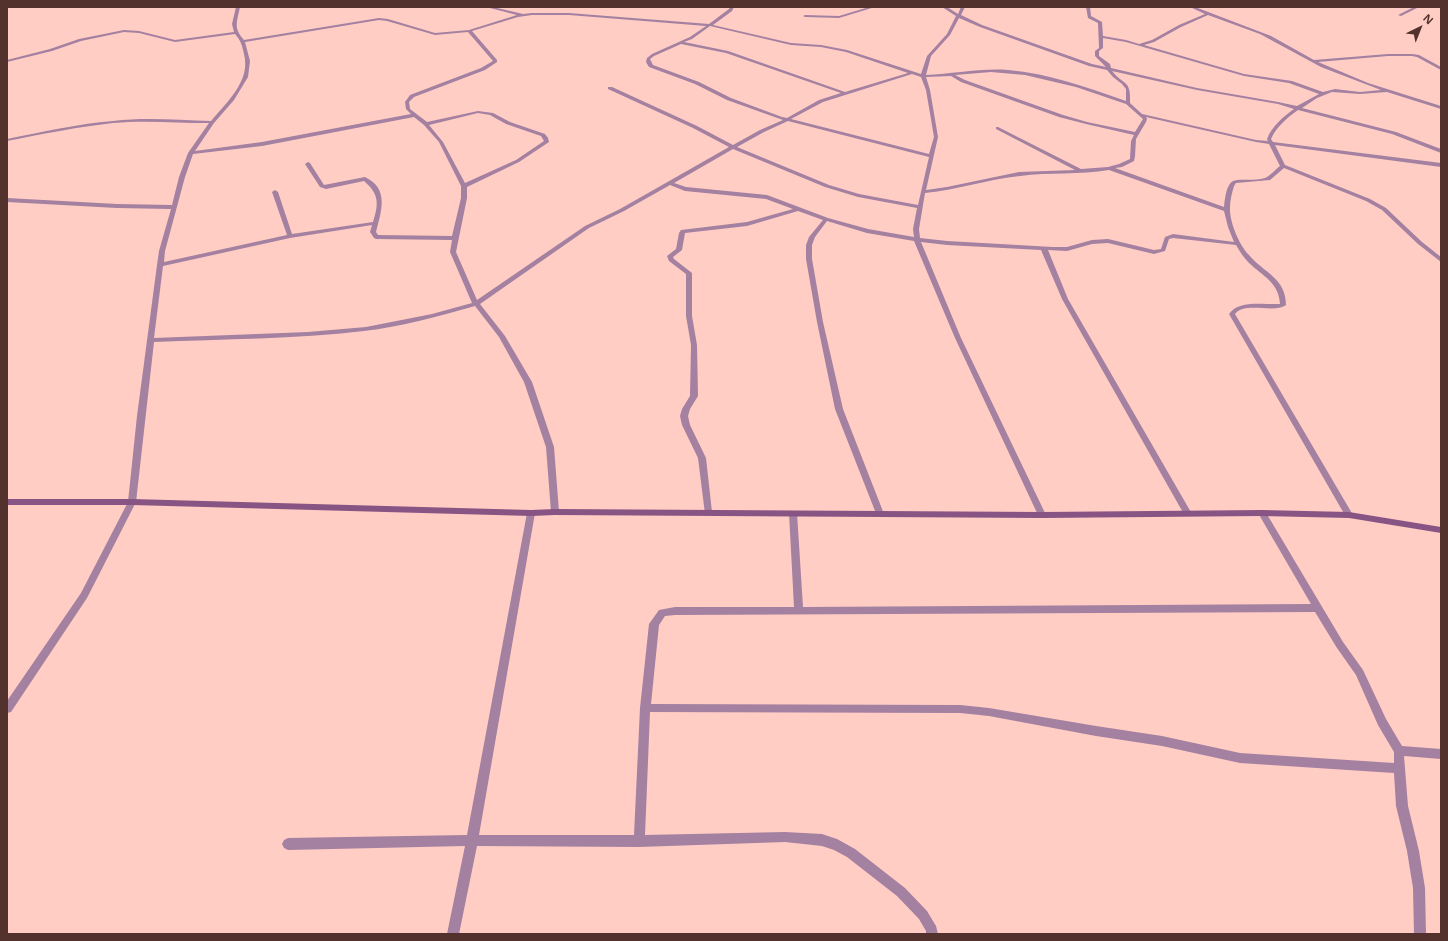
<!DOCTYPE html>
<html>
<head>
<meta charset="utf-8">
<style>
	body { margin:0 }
	#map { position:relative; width:1448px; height:941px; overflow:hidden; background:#ffcdc4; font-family:"Noto Sans",sans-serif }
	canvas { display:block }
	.frame { position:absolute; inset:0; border:8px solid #53322d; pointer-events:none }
	.north { position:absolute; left:1400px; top:8px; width:40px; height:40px; -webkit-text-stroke:3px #ffcdc4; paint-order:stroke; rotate:43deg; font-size:11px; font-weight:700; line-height:16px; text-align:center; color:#53322d }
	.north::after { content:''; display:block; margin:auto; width:14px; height:18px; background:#53322d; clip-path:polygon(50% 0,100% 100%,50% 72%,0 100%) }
</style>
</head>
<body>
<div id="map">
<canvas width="1448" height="941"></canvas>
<div class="frame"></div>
<div class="north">N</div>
</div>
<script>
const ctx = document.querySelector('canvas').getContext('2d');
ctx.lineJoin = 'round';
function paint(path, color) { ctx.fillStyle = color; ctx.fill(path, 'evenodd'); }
paint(new Path2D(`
	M 236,7 L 240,7 C 237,22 233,28 244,40 L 379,18 L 388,19 L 435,33 L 469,30 L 517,15 L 486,7 L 493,7 L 523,14 L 532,13 L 569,13 L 709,24 L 729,9 L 730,7 L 734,7 L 732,11 L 713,25 L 791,43 L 821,45 L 847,50 L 921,74 L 927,56 L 947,34 L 956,16 L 942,7 L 947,7 L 958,14 L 961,7 L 965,7 L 961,15 L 982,25 L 1092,64 L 1106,67 L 1095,56 L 1095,51 L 1099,48 L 1098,23 L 1088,18 L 1086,7 L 1090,7 L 1091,16 L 1102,22 L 1103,36 L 1126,40 L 1139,44 L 1152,40 L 1179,25 L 1205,14 L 1190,7 L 1195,7 L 1271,36 L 1314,60 L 1388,54 L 1412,54 L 1419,55 L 1441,67 L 1441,70 L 1417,57 L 1412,56 L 1388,56 L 1318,62 L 1368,83 L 1441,106 L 1441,109 L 1387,92 L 1360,94 L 1332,92 L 1317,98 L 1302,108 L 1396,132 L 1441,149 L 1441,153 L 1392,134 L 1298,110 C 1287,118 1277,126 1271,139 L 1273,142 L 1441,163 L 1441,167 L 1275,145 L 1285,165 L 1370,199 L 1386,208 L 1422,242 L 1441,257 L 1441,262 L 1418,244 L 1382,210 L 1366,201 L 1284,168 L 1270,180 L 1236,183 L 1234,186 C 1232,193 1230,200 1230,207 C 1229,221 1239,245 1249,255 C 1264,273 1286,278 1286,305 C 1274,314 1245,301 1235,314 L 1353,515 L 1352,517 L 1346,517 L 1229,314 C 1239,299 1264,305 1280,304 C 1279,283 1263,276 1249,263 C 1244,258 1240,252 1236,245 L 1173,238 L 1169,239 L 1165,251 L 1154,254 L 1108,243 L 1092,244 L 1067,251 L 1048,250 L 1068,299 L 1192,514 L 1191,516 L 1185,516 L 1062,299 L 1041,250 L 947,245 L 921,242 L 961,338 L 1046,515 L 1045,517 L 1039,517 L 1038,515 L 955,338 L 914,241 L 867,233 L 827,221 L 815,237 L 812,245 L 812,259 L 823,322 L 843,409 L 884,514 L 883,516 L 877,516 L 835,409 L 817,322 L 806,259 L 806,245 L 809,237 L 823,220 L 798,211 L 747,226 L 685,233 L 682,250 L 673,257 L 674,259 L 692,273 L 692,316 L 697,345 L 698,396 L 690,409 L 688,416 L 690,425 L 706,458 L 712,512 L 711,514 L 705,514 L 698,458 L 682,425 L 680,416 L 682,409 L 690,396 L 691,345 L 686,316 L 686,274 L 669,261 L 667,256 L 676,249 L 679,233 L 681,230 L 747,222 L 793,209 L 766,199 L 685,191 L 670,185 L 624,211 L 589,228 L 480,304 L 505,336 L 532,382 L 554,447 L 559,512 L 558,514 L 552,514 L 551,512 L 546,447 L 524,382 L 499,337 L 475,306 C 440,316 400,327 364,331 C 295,339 224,339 154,342 L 136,502 L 87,598 L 11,712 L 7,713 L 7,701 L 81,593 L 128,502 L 137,416 L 157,265 L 159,251 L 171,209 L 117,208 L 7,202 L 7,198 L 117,204 L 172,205 L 179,177 L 188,153 L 209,123 C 177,123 145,120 113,123 C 78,127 42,134 7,141 L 7,139 C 42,132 77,124 113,121 C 145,117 178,120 211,121 C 227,102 251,81 244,54 C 242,45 241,41 235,34 L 175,42 L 139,33 L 124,32 L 81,41 L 52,51 L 7,62 L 7,60 L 50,49 L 79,39 L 124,30 L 139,31 L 175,40 L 234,32 L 232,24 ZM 532,15 L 569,15 L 706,26 L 690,37 L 652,54 L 647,58 L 646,62 L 649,67 L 695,84 L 727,100 L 783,120 L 760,130 L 733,145 L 697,126 L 612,87 L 608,87 L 608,89 L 693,128 L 729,147 L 620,209 L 585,226 L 477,300 L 456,252 L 467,198 L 467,187 L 519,162 L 549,142 L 548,138 L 545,134 L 510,122 L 493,113 L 478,111 L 427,122 L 410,109 L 409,102 L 414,97 L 485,70 L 497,62 L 497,60 L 472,31 L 518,17 ZM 1208,15 L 1260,34 L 1321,67 L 1381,90 L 1360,92 L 1335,89 L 1323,92 L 1292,81 L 1244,74 L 1144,45 L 1154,42 L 1181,27 ZM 959,18 L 980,27 L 1089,66 L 1107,70 L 1113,77 L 1122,84 L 1126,89 L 1126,101 C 1088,88 1048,73 1008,70 C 980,68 953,74 926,75 L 931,56 L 950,35 ZM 379,20 L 387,21 L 435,35 L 468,32 L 493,61 L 481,68 L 410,95 L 405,102 L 406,109 L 411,114 L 262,142 L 195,151 L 214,123 L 234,100 L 248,77 L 250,61 L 245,42 ZM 710,26 L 791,45 L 821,47 L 846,52 L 908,73 L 845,92 L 728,51 L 684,42 L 692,39 ZM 1103,38 L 1126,42 L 1244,76 L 1289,83 L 1319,94 L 1297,106 L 1278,102 L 1197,88 L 1111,68 L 1110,64 L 1099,56 L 1099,51 L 1103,48 ZM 681,44 L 726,53 L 841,93 L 819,100 L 787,118 L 782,117 L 731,98 L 699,82 L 653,65 L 650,59 L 654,56 ZM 1112,71 L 1197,90 L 1278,104 L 1294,109 C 1283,117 1272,126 1267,139 L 1268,141 L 1256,140 L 1142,114 L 1130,103 C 1131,79 1124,86 1112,71 ZM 991,72 L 1025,75 L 1076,87 L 1126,104 L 1143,119 L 1135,132 L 1087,122 L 1063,115 L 965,80 L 955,75 ZM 912,74 L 921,77 L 926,90 L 934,137 L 929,154 L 791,119 L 823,102 ZM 951,76 L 961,82 L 1059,117 L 1086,124 L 1134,135 L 1131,141 L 1130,159 L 1119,164 L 1108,167 L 1081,169 L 998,127 L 996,127 L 996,129 L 1075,170 L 1019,172 L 947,187 L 926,190 L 938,137 L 930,90 L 926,77 ZM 478,113 L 490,115 L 506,124 L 541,136 L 544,141 L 516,160 L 465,183 L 443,142 L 429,125 ZM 414,117 L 424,125 L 439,142 L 461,186 L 461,198 L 452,236 L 378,235 L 376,232 C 381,212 390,189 365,177 L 324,185 L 310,163 L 308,162 L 305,164 L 320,187 L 326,189 L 364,181 C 379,194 379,203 373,222 L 292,234 L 278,192 L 275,190 L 272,192 L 287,235 L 164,262 L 165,251 L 185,177 L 193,154 L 262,146 ZM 1146,117 L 1256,142 L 1269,144 L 1280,166 C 1276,169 1270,176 1265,178 C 1238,185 1228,167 1224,207 L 1115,168 L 1122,167 L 1134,161 L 1135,156 L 1136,139 L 1146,122 L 1147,119 ZM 788,121 L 929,157 L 918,205 L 859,194 L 829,185 L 737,147 L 764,132 ZM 733,149 L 825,187 L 858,197 L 917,208 L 913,229 L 914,237 L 868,229 L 828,218 L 767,195 L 686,187 L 674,183 ZM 1109,170 L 1224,211 L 1228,227 L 1234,242 L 1173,234 L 1165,237 L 1161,249 L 1154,250 L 1108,239 L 1092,240 L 1067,247 L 1053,247 L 947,241 L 920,238 L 919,229 L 925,193 C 958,190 988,179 1020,176 C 1049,172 1080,175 1109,170 ZM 372,225 L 370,232 L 374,238 L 376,239 L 452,240 L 450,252 L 472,303 L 432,314 L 366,327 L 308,332 L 154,338 L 163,266 L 290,238 Z
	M 869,7 L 875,7 L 839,18 L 805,17 L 803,16 L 805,15 L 839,16 Z
	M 1414,7 L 1419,7 L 1401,16 L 1398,15 Z
	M 531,510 L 534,511 L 535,513 L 479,835 L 634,835 L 640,708 L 649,624 L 659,610 L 675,607 L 794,607 L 789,513 L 790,511 L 796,511 L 797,513 L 803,607 L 1311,604 L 1258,513 L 1259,511 L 1265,511 L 1343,642 L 1363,670 L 1386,719 L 1402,746 L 1441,749 L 1441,759 L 1404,756 L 1408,806 L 1419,851 L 1425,888 L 1426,934 L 1414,934 L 1413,888 L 1407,851 L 1396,806 L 1394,773 L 1240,763 L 1162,746 L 1096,736 L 989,716 L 960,713 L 650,712 L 645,835 L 785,832 L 822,834 L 837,839 L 855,849 L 905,888 L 927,911 L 936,926 L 938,934 L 926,934 L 926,931 L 919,919 L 897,896 L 847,857 L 834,850 L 822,846 L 785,842 L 639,847 L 477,846 L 459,934 L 447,934 L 465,846 L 288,850 L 284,848 L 282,844 L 284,840 L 288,838 L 467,835 L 527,513 L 528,511 ZM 1315,612 L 1337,648 L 1356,675 L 1378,725 L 1394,752 L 1394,763 L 1240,753 L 1162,736 L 1096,726 L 989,708 L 960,705 L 651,704 L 659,625 L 665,616 L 675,615 Z`), '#a480a1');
paint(new Path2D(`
	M 7,499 L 132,499 L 531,510 L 555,509 L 1042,512 L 1262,510 L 1349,512 L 1441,527 L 1441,533 L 1349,518 L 1262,516 L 1042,518 L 555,515 L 531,516 L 132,505 L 7,505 Z`), '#885484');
</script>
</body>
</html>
